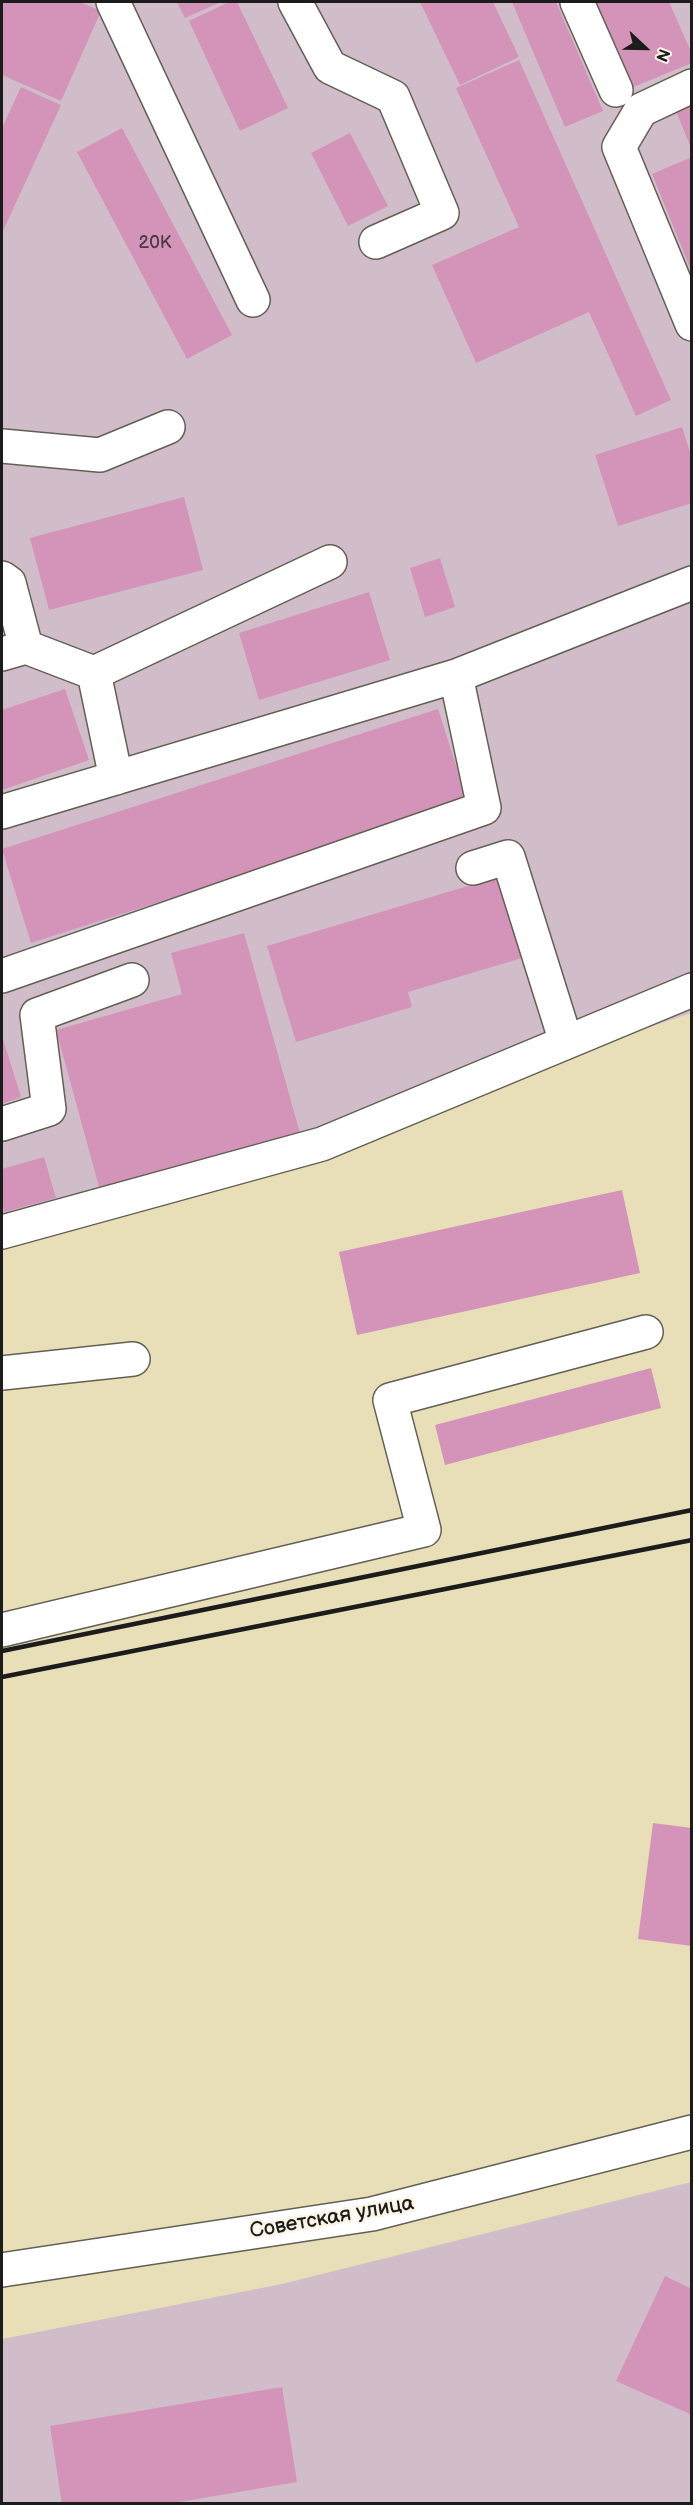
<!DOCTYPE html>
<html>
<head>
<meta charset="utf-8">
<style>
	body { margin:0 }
	#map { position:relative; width:693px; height:2505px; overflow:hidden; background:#e8dfb9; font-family:"Balsamiq Sans",sans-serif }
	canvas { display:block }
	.frame { position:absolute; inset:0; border:3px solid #1c1c1c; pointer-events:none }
	.north { position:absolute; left:615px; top:18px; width:60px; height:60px; -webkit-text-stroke:4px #fcf5e5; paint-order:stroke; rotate:112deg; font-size:16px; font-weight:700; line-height:24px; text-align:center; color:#1c1c1c }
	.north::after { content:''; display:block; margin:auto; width:21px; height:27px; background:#1c1c1c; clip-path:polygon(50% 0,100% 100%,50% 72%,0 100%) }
</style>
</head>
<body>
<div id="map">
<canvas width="693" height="2505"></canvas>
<div class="frame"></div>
<div class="north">N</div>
</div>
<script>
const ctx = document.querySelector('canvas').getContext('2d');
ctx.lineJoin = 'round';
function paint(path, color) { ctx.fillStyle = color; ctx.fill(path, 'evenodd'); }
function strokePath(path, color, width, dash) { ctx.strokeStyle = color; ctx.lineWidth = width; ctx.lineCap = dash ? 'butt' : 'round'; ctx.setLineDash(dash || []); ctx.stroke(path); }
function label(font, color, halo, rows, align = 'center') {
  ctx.font = font + ' "Balsamiq Sans",sans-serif'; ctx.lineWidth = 5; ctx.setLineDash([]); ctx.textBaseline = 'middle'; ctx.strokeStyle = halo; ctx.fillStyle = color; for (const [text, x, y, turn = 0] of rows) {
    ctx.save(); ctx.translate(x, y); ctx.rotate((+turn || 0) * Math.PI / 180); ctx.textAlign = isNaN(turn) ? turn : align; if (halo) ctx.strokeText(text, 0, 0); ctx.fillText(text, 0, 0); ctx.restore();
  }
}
paint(new Path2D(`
	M 2,2 L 692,2 L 691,1013 L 2,1249 Z
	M 691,2182 L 691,2503 L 2,2504 L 2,2339 L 282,2284 Z`), '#d1bdca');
paint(new Path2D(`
	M 2,2 L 80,2 L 101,11 L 61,101 L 2,75 Z
	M 177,2 L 221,2 L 185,18 Z
	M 229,2 L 237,2 L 288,108 L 240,131 L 189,21 Z
	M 420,2 L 493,2 L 519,57 L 460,85 Z
	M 512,2 L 556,2 L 603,111 L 565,127 Z
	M 594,2 L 669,2 L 692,54 L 692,63 L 631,88 Z
	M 519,60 L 671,400 L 636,416 L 589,312 L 476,363 L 432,265 L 519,227 L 456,88 Z
	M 21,87 L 61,105 L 2,233 L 2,128 Z
	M 692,105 L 692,148 L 691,148 L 676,111 Z
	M 122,128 L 232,335 L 187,359 L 77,152 Z
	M 350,133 L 388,206 L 348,226 L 311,153 Z
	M 692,157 L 692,270 L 691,270 L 652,174 Z
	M 682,427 L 692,458 L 692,503 L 618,526 L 595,455 Z
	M 184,497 L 203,570 L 49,610 L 30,538 Z
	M 440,558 L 455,607 L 425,617 L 410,568 Z
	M 369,592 L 390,660 L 259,700 L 239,633 Z
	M 65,689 L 89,760 L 2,790 L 2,710 Z
	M 438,709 L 468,803 L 31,943 L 2,849 Z
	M 498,877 L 522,958 L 408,992 L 412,1007 L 296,1042 L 267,946 Z
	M 244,933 L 301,1137 L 101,1194 L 56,1030 L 182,994 L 171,953 Z
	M 2,1036 L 21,1097 L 2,1104 Z
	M 44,1157 L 56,1198 L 4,1212 L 2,1203 L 2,1169 Z
	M 622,1190 L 640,1273 L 357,1335 L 339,1252 Z
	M 651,1368 L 661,1408 L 445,1465 L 435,1425 Z
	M 653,1823 L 692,1828 L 692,1946 L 638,1939 Z
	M 665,2276 L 692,2289 L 692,2415 L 616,2381 Z
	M 282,2387 L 297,2482 L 168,2504 L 62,2504 L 50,2426 Z`), '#d493b8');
const minor = new Path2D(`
	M 113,2 L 253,300
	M 295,2 L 330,67 L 393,97 L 442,213 L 376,242
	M 577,2 L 616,90
	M 692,86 L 641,110 L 619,147 L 692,324
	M 2,446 L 100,455 L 168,427
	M 2,578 L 9,583 L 26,647
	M 2,654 L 26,647 L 94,673
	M 116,778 L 94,673 L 330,562
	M 2,812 L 456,676 L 692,583
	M 473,868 L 508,857 L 566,1042
	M 2,976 L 484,808 L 456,676
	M 2,1124 L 49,1109 L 37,1015 L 132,980
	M 2,1232 L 322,1144 L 692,990
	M 2,1373 L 133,1359
	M 2,1630 L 424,1530 L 390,1400 L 646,1332
	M 2,2270 L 372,2214 L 692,2132`);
strokePath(minor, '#636053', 36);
strokePath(minor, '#fff', 33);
strokePath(new Path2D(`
	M 2,1651 L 692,1510
	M 2,1677 L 692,1540`), '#1c1c1c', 4.5);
label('18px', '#4a3a43', null, [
	["20К",155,243]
]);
label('21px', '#1c1c1c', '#fcf5e5', [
	["Советская улица",332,2218,-10]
]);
</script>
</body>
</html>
